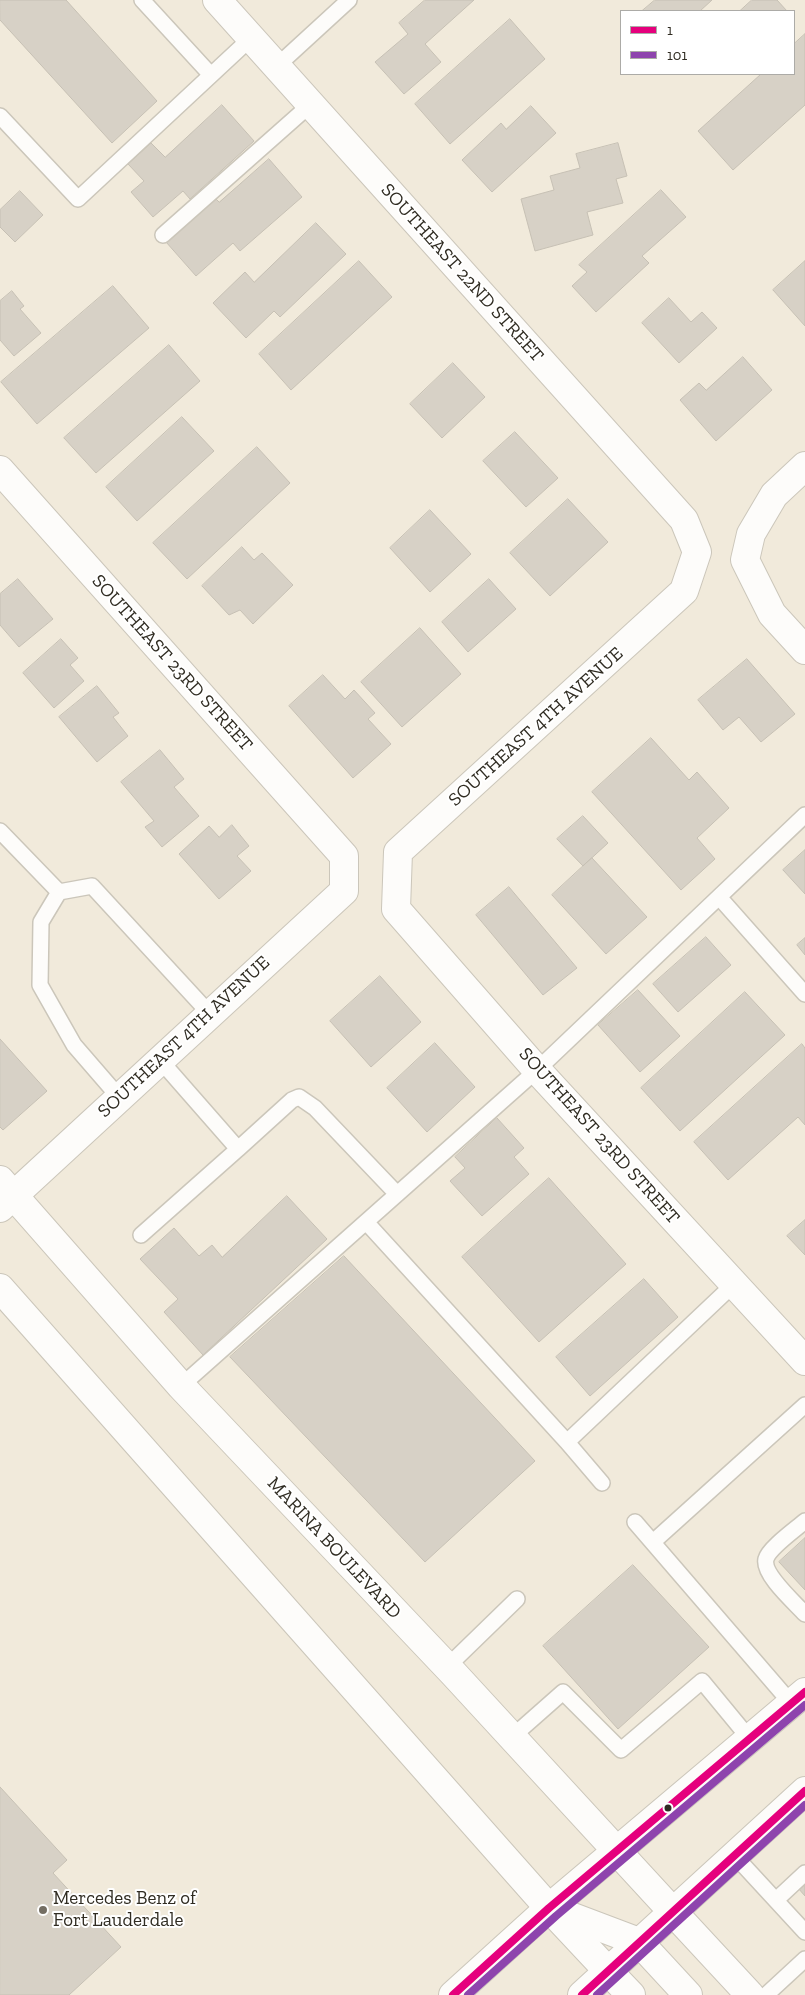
<!DOCTYPE html>
<html>
<head>
<meta charset="utf-8">
<style>
	body { margin:0 }
	#map { position:relative; width:805px; height:1995px; overflow:hidden; background:#f1eadb; font-family:"Zilla Slab",serif }
	canvas { display:block }
	.legend { position:absolute; left:620px; top:10px; width:175px; height:65px; box-sizing:border-box; background:#fff; border:1px solid #acaba7; margin:0; padding:6px 9px; list-style:none; font-size:15px; color:#302c22 }
	.legend li { display:flex; align-items:center; gap:10px; height:25px }
	.legend b { width:25px; border:1px solid #acaba7 }
</style>
</head>
<body>
<div id="map">
<canvas width="805" height="1995"></canvas>
<ul class="legend">
<li><b style="height:6px;background:#e5007d"></b>1</li>
<li><b style="height:6px;background:#8e44ad"></b>101</li>
</ul>
</div>
<script>
const ctx = document.querySelector('canvas').getContext('2d');
ctx.lineJoin = 'round';
function paint(path, color) { ctx.fillStyle = color; ctx.fill(path, 'evenodd'); }
function strokePath(path, color, width, dash) { ctx.strokeStyle = color; ctx.lineWidth = width; ctx.lineCap = dash ? 'butt' : 'round'; ctx.setLineDash(dash || []); ctx.stroke(path); }
function label(font, color, halo, rows, align = 'center') {
  ctx.font = font + ' "Zilla Slab",serif'; ctx.lineWidth = 4; ctx.setLineDash([]); ctx.textBaseline = 'middle'; ctx.strokeStyle = halo; ctx.fillStyle = color; for (const [text, x, y, turn = 0] of rows) {
    ctx.save(); ctx.translate(x, y); ctx.rotate((+turn || 0) * Math.PI / 180); ctx.textAlign = isNaN(turn) ? turn : align; if (halo) ctx.strokeText(text, 0, 0); ctx.fillText(text, 0, 0); ctx.restore();
  }
}
const building = new Path2D(`
	M 0,0 L 66,0 L 157,101 L 112,143 L 0,20 Z
	M 425,0 L 474,0 L 425,44 L 441,62 L 404,94 L 375,62 L 408,34 L 399,23 Z
	M 655,0 L 712,0 L 700,11 L 642,11 Z
	M 752,0 L 777,0 L 787,11 L 740,11 Z
	M 510,19 L 545,59 L 450,144 L 415,104 Z
	M 805,34 L 805,105 L 733,170 L 698,131 L 761,74 L 794,74 L 794,44 Z
	M 222,105 L 254,141 L 190,199 L 183,191 L 153,217 L 131,192 L 144,181 L 128,164 L 151,143 L 165,157 Z
	M 531,106 L 556,133 L 492,192 L 462,160 L 501,123 L 506,129 Z
	M 618,143 L 627,176 L 616,179 L 623,203 L 587,212 L 593,235 L 535,251 L 521,199 L 554,190 L 550,176 L 580,168 L 576,154 Z
	M 269,159 L 302,197 L 240,251 L 233,243 L 196,276 L 166,242 L 216,199 L 219,202 Z
	M 661,190 L 686,217 L 642,256 L 649,263 L 596,312 L 572,286 L 587,272 L 579,265 Z
	M 20,191 L 43,215 L 15,242 L 0,227 L 0,210 Z
	M 316,223 L 346,254 L 280,317 L 274,311 L 246,338 L 213,303 L 245,272 L 254,282 Z
	M 359,261 L 392,297 L 291,390 L 259,354 Z
	M 805,261 L 805,326 L 773,290 Z
	M 113,286 L 149,328 L 37,424 L 1,382 Z
	M 12,291 L 24,306 L 20,309 L 41,333 L 14,356 L 0,340 L 0,301 Z
	M 669,298 L 691,322 L 702,312 L 717,328 L 679,363 L 642,323 Z
	M 169,345 L 200,381 L 96,473 L 64,438 Z
	M 743,357 L 772,390 L 716,441 L 680,400 L 699,383 L 706,390 Z
	M 453,363 L 485,397 L 442,438 L 410,404 Z
	M 182,417 L 214,451 L 137,521 L 106,487 Z
	M 515,432 L 558,478 L 526,507 L 483,461 Z
	M 257,447 L 290,483 L 187,579 L 153,543 Z
	M 568,499 L 608,542 L 550,596 L 510,553 Z
	M 430,510 L 471,554 L 430,592 L 390,548 Z
	M 242,547 L 254,560 L 262,553 L 293,585 L 253,624 L 240,610 L 229,615 L 202,586 Z
	M 18,579 L 53,619 L 19,647 L 0,625 L 0,594 Z
	M 489,579 L 516,609 L 468,652 L 442,622 Z
	M 420,628 L 461,674 L 402,727 L 361,682 Z
	M 61,639 L 78,658 L 70,665 L 84,681 L 54,708 L 23,673 Z
	M 747,659 L 795,714 L 761,742 L 739,717 L 723,730 L 698,700 Z
	M 323,675 L 345,699 L 354,690 L 375,713 L 368,719 L 391,744 L 353,778 L 289,706 Z
	M 97,686 L 119,713 L 113,717 L 128,736 L 97,762 L 59,717 Z
	M 651,738 L 689,780 L 697,772 L 729,808 L 697,838 L 715,859 L 681,890 L 592,792 Z
	M 160,750 L 184,779 L 174,787 L 199,816 L 162,847 L 145,827 L 154,821 L 121,782 Z
	M 583,816 L 608,843 L 583,866 L 557,839 Z
	M 232,825 L 249,846 L 237,856 L 251,871 L 219,899 L 179,854 L 209,826 L 219,837 Z
	M 805,850 L 805,894 L 783,870 Z
	M 592,858 L 647,917 L 606,954 L 552,895 Z
	M 509,887 L 577,968 L 543,995 L 476,915 Z
	M 706,937 L 731,965 L 678,1012 L 653,984 Z
	M 805,938 L 805,955 L 797,945 Z
	M 380,976 L 421,1022 L 371,1067 L 330,1021 Z
	M 638,990 L 680,1036 L 640,1072 L 598,1025 Z
	M 745,992 L 785,1035 L 680,1131 L 641,1088 Z
	M 0,1039 L 47,1091 L 3,1130 L 0,1127 Z
	M 435,1043 L 475,1087 L 427,1132 L 387,1088 Z
	M 802,1044 L 805,1048 L 805,1125 L 798,1117 L 728,1180 L 694,1142 Z
	M 497,1118 L 524,1148 L 514,1157 L 529,1174 L 482,1216 L 450,1181 L 465,1168 L 455,1157 Z
	M 549,1178 L 626,1264 L 539,1342 L 462,1257 Z
	M 287,1196 L 327,1239 L 203,1355 L 164,1312 L 178,1299 L 140,1259 L 174,1228 L 199,1256 L 212,1245 L 222,1257 Z
	M 805,1220 L 805,1255 L 787,1236 Z
	M 344,1256 L 535,1461 L 425,1562 L 230,1357 Z
	M 644,1279 L 678,1317 L 590,1396 L 556,1357 Z
	M 805,1538 L 805,1590 L 779,1562 Z
	M 633,1565 L 709,1647 L 618,1729 L 543,1646 Z
	M 0,1787 L 67,1860 L 53,1873 L 121,1947 L 69,1995 L 0,1995 Z
	M 805,1882 L 805,1896 L 798,1888 Z`);
paint(building, '#d7d1c6');
strokePath(building, '#c6c0b4', 1);
const service = new Path2D(`
	M 142,0 L 210,74
	M 277,66 L 349,0
	M 0,116 L 78,199 L 251,38
	M 163,235 L 311,104
	M 0,831 L 59,892 L 92,886 L 210,1014
	M 59,892 L 41,922 L 40,985 L 74,1045 L 119,1097
	M 719,897 L 805,994
	M 238,1149 L 292,1100 L 299,1097 L 315,1108 L 397,1194
	M 367,1223 L 567,1442
	M 141,1235 L 238,1149 L 160,1060
	M 181,1386 L 537,1070 L 805,815
	M 602,1483 L 567,1442 L 734,1284
	M 805,1521 C 796,1529 769,1548 766,1559 C 762,1574 795,1603 805,1614
	M 635,1522 L 791,1703
	M 653,1542 L 805,1405
	M 447,1667 L 517,1599
	M 512,1737 L 563,1692 L 621,1750 L 702,1681 L 749,1738
	M 734,1855 L 805,1932
	M 776,1900 L 805,1873
	M 766,1995 L 805,1959`);
const minor = new Path2D(`
	M 217,0 L 684,520 L 697,552 L 684,591 L 398,852 L 396,909 L 537,1070 L 805,1361
	M 805,466 L 774,495 L 751,534 L 745,560 L 772,614 L 805,650
	M 0,470 L 344,856 L 344,891 L 0,1208`);
const tertiary = new Path2D(`
	M 549,1908 L 639,1942 L 688,1995
	M 673,1912 L 750,1995
	M 608,1971 L 631,1995`);
const primary = new Path2D(`
	M 0,1180 L 181,1386 L 454,1674 L 673,1912
	M 0,1288 L 549,1908 L 608,1971
	M 453,1995 L 549,1908 L 805,1692
	M 582,1995 L 805,1791`);
strokePath(service, '#cbc6ba', 18);
strokePath(minor, '#cbc6ba', 30);
strokePath(tertiary, '#cbc6ba', 30);
strokePath(primary, '#cbc6ba', 30);
strokePath(service, '#fdfcfa', 15);
strokePath(minor, '#fdfcfa', 28);
strokePath(tertiary, '#fdfcfa', 28);
strokePath(primary, '#fdfcfa', 28);
strokePath(new Path2D(`
	M 453,1995 L 549,1908 L 805,1692
	M 582,1995 L 805,1791`), '#e5007d', 8);
strokePath(new Path2D(`
	M 468,1995 L 556,1916 L 805,1705
	M 597,1995 L 805,1805`), '#8e44ad', 8);
for (const [x, y, r, color] of [
	[668,1808,4.5,"#302c22"],
	[43,1910,5,"#746e63"]
]) { const dot = new Path2D(); dot.arc(x, y, r, 0, 2 * Math.PI); ctx.fillStyle = color; ctx.fill(dot); strokePath(dot, '#fff', 2); }
label('19px', '#302c22', '#fff', [
	["SOUTHEAST 22ND STREET",462,273,48],
	["SOUTHEAST 23RD STREET",172,663,48],
	["SOUTHEAST 4TH AVENUE",536,727,-42],
	["SOUTHEAST 4TH AVENUE",184,1037,-43],
	["SOUTHEAST 23RD STREET",599,1136,48],
	["MARINA BOULEVARD",334,1548,47]
]);
label('19px', '#302c22', '#fff', [
	["Mercedes Benz of",53,1899],
	["Fort Lauderdale",53,1921]
], 'left');
</script>
</body>
</html>
